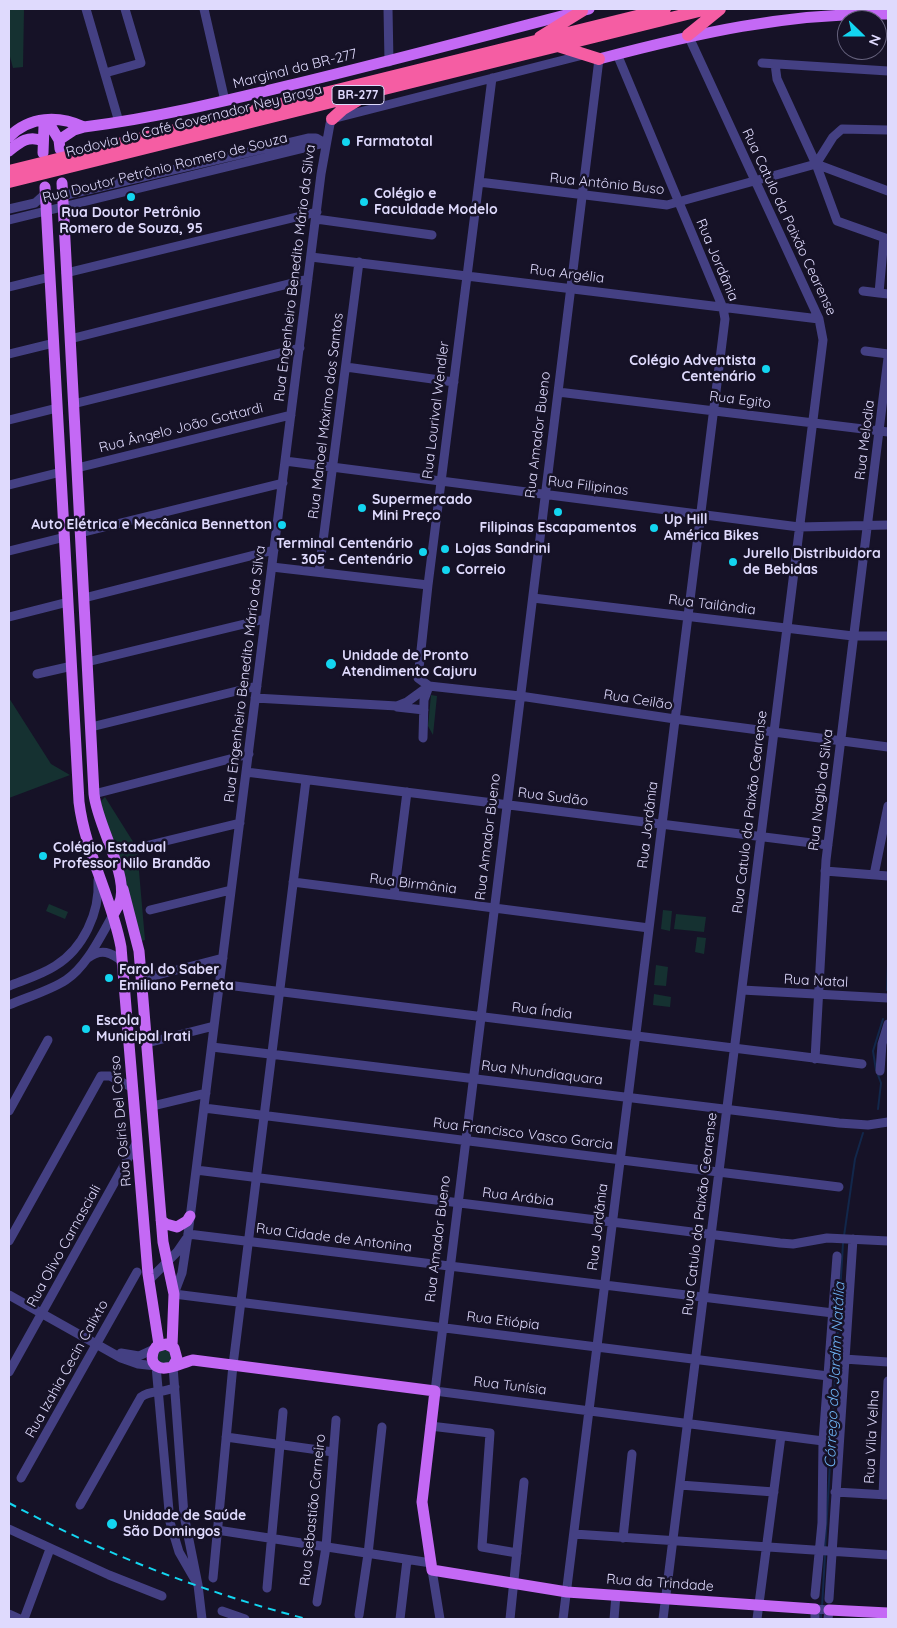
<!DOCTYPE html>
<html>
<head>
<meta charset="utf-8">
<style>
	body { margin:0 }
	#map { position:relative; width:897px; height:1628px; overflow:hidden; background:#161227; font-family:Quicksand,sans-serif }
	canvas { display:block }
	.frame { position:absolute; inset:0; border:10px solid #dfdafd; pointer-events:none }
	.north { position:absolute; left:837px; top:10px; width:50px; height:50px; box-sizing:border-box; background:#161227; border:1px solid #66627d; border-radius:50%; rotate:112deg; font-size:14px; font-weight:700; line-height:20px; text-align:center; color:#dfdafd }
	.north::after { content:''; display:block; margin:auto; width:18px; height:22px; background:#13d5f0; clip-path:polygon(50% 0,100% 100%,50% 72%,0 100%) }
</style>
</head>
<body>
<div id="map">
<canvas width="897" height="1628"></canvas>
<div class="frame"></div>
<div class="north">N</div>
</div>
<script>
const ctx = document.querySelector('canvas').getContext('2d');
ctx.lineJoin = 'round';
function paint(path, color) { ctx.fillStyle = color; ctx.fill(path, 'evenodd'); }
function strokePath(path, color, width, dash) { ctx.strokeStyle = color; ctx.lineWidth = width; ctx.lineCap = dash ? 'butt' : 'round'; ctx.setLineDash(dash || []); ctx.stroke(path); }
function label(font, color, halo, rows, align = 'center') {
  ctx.font = font + ' Quicksand,sans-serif'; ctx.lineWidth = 5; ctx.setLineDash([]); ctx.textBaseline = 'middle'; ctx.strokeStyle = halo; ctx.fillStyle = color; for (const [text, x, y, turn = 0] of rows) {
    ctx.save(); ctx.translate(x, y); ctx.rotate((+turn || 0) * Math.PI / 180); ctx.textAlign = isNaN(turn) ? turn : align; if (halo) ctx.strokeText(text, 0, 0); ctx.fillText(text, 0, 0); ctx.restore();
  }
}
paint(new Path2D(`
	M 9,9 L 24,9 L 23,67 L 13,68 L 9,53 Z
	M 431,695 L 437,696 L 433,735 L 428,726 Z
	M 9,698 L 51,764 L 70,775 L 9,798 Z
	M 105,797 L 137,848 L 145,940 L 142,941 L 103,814 L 100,802 Z
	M 49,904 L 68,912 L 65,919 L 46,911 Z
	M 663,910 L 672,911 L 670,931 L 661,929 Z
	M 676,914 L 706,917 L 704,932 L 674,929 Z
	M 697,937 L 706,938 L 704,954 L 695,952 Z
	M 656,965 L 668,967 L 666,986 L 654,985 Z
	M 654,994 L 671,997 L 670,1007 L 653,1005 Z
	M 167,1345 L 174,1360 L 160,1366 L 154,1352 Z`), '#153131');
strokePath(new Path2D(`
	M 887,990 L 888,964
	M 876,1070 L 873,1051 L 883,1019
	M 878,1109 L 881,1083 L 878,1075
	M 844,1236 L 855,1159 L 863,1133
	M 825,1548 L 843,1243
	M 822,1607 L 825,1555
	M 821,1619 L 821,1612`), '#12274b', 2);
strokePath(new Path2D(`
	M 86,9 L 119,122
	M 204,9 L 225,101
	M 388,9 L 389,62
	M 583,55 L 332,119 L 330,124 L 321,174 L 188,1234 L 182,1273 L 174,1294 L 828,1376
	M 599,59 L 435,1391 L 823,1441
	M 762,63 L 888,71
	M 775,64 L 777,79 L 816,164 L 888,191
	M 105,73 L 141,63 L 125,9
	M 492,78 L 428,585 L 418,678 L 429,686 L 520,696 L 675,719 L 888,747
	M 816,164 L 837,221 L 888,239
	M 816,164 L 833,137 L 842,129 L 888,130
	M 479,182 L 667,205 L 816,164
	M 62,196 L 309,138 L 316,138 L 325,143
	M 9,209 L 35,203 L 45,194
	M 316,219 L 432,235
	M 9,220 L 325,143
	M 884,238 L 879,293 L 888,294
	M 311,257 L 819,319
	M 66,273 L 317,212
	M 9,287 L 50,277
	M 863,291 L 879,293
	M 70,339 L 308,279
	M 865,351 L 888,354
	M 9,354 L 54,343
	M 346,367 L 454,382
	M 558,392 L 888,432
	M 73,404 L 300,348
	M 9,420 L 57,408
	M 285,461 L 799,527 L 888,525
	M 77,468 L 291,415
	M 9,485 L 61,472
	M 80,533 L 283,483
	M 9,551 L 65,537
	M 272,567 L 428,585
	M 319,572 L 359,262
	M 84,598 L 274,550
	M 533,598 L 853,636 L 888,636
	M 9,617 L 68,602
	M 87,662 L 265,619
	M 37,674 L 72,666
	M 255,698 L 397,706 L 407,702 L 429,686
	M 397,707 L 424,710
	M 91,727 L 257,686
	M 423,738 L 424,700 L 429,686
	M 246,772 L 828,845
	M 94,794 L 249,754
	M 137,848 L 240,823
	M 825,871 L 888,876
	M 874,875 L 888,806
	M 293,882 L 649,928
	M 394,895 L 407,792
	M 150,910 L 231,890
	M 88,958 C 101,948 111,952 123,962
	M 142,979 L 223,958
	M 219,984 L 862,1064
	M 9,986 C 24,980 41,975 55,966 C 83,949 100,913 98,880
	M 742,990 L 888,998
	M 9,1005 C 27,997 49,991 66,980 C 87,966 100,937 113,915
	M 147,1043 L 214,1026
	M 212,1047 L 839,1123 L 868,1125 L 888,1122
	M 815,1059 L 826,860 L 888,358
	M 880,1071 L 882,1044 L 888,1024
	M 152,1106 L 206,1093
	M 204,1108 L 839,1187
	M 9,1111 L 48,1040
	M 196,1170 L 780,1243 L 793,1244 L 827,1238 L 888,1241
	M 188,1234 L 833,1313
	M 9,1241 L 101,1076 L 110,1076 L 133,1088
	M 149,1280 L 177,1252 L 186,1239
	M 9,1295 L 121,1358 L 138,1364 L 156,1366 L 170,1522 L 179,1552 L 198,1585
	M 121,1353 L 139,1356 L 154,1349
	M 844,1359 L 888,1362
	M 173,1366 L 184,1515 L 198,1585 L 202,1619
	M 9,1372 L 137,1142
	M 430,1426 L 490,1433 L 482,1547 L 517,1553
	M 226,1437 L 333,1452
	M 21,1478 L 137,1272
	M 680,1485 L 774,1492
	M 835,1492 L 888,1495
	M 883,1495 L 888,1381
	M 80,1505 L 141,1397 C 151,1389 164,1394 175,1387
	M 9,1529 L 109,1575 L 162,1596
	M 217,1530 L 431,1563
	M 574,1534 L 888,1555
	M 623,1538 L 632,1454
	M 432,1570 L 440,1619
	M 213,1578 L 233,1365 L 306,780
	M 267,1588 L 283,1412
	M 815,1595 L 822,1523 L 823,1441 L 837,1256
	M 829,1599 L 853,1239
	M 317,1602 L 326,1547 L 336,1420
	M 222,1611 L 245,1619
	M 9,1614 L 20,1619
	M 359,1615 L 368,1554 L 382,1427
	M 24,1619 L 50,1549
	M 400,1619 L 407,1560
	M 510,1619 L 524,1482
	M 563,1619 L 725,319 L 723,308 L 617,54
	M 614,1619 L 616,1595
	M 663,1619 L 823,340 L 819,319 L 688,35
	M 757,1619 L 781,1436
	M 815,1619 L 815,1609 L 829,1610 L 828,1619`), '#444083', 9);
strokePath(new Path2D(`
	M 599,59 C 698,33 785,13 888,14
	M 50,125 L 59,140 L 60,149
	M 9,137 C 30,116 58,115 84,127
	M 59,140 L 74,130 L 84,127 C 156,118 225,101 295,84 C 394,60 491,34 589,9
	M 9,151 C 20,142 28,135 43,141
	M 43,153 L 44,126
	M 62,183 L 94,794 C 97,824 126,870 121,898 C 120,904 116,909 113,915
	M 45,187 L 79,802 C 85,852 112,898 121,947 L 148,1274 L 159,1345
	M 123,889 L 139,951 L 163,1242 L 174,1294 L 172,1346
	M 161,1220 L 166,1224 L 177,1227 L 187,1221 L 190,1216
	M 173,1366 L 177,1359 L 174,1348 L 166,1344 L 156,1347 C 153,1351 151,1356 153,1362 C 160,1376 182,1362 193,1360 L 435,1391 L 422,1502 L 432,1570 L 567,1592 L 815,1609
	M 829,1610 L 888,1613`), '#c469f5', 11);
strokePath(new Path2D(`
	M 688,35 L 720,9
	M 540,37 L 582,11
	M 558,46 L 599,59
	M 332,119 L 343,109 L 358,100
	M 9,171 L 665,9
	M 9,182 L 707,9`), '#f55da3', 12);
strokePath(new Path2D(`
	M 9,1503 C 102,1553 205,1593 307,1619`), '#13d5f0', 2, [8, 6]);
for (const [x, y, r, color] of [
	[346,142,5,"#13d5f0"],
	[131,197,5,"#13d5f0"],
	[364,202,5,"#13d5f0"],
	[766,369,5,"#13d5f0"],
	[362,508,5,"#13d5f0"],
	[558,512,5,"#13d5f0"],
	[282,525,5,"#13d5f0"],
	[654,528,5,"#13d5f0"],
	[445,549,5,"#13d5f0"],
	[423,552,5,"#13d5f0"],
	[733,562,5,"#13d5f0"],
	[446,570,5,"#13d5f0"],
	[331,664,6,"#13d5f0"],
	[43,856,5,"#13d5f0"],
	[109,978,5,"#13d5f0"],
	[86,1029,5,"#13d5f0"],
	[112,1524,6,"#13d5f0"]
]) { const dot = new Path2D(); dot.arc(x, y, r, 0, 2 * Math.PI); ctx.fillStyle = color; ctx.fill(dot); strokePath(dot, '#161227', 2); }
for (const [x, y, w] of [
	[358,95,52]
]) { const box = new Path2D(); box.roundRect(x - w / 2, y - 9.5, w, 19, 4); ctx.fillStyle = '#161227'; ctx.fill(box); strokePath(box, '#dfdafd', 1); }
label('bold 12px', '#dfdafd', null, [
	["BR-277",358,95]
]);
label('14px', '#dfdafd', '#161227', [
	["Marginal da BR-277",295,69,-14],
	["Rodovia do Café Governador Ney Braga",194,121,-14],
	["Rua Doutor Petrônio Romero de Souza",165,168,-14],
	["Rua Antônio Buso",607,184,6],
	["Rua Catulo da Paixão Cearense",789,222,65],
	["Rua Jordânia",717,260,67],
	["Rua Engenheiro Benedito Mário da Silva",295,273,-83],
	["Rua Argélia",567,274,7],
	["Rua Egito",740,400,7],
	["Rua Lourival Wendler",436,410,-83],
	["Rua Manoel Máximo dos Santos",326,416,-83],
	["Rua Ângelo João Gottardi",181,428,-14],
	["Rua Amador Bueno",538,435,-83],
	["Rua Melodia",865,440,-83],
	["Rua Filipinas",588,486,7],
	["Rua Tailândia",712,605,7],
	["Rua Engenheiro Benedito Mário da Silva",245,674,-83],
	["Rua Ceilão",638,700,9],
	["Rua Nagib da Silva",821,790,-83],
	["Rua Sudão",553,797,7],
	["Rua Catulo da Paixão Cearense",750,812,-83],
	["Rua Jordânia",648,825,-83],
	["Rua Amador Bueno",488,837,-83],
	["Rua Birmânia",413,884,7],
	["Rua Natal",816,981,3],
	["Rua Índia",542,1011,7],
	["Rua Nhundiaquara",542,1073,7],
	["Rua Osíris Del Corso",121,1121,-95],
	["Rua Francisco Vasco Garcia",523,1134,7],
	["Rua Arábia",518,1197,7],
	["Rua Catulo da Paixão Cearense",700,1214,-83],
	["Rua Jordânia",598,1227,-83],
	["Rua Cidade de Antonina",334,1238,7],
	["Rua Amador Bueno",438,1239,-83],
	["Rua Olivo Carnasciali",64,1246,-61],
	["Rua Etiópia",503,1321,7],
	["Rua Izahia Cecin Calixto",67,1369,-61],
	["Rua Tunísia",510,1386,7],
	["Rua Vila Velha",872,1437,-87],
	["Rua Sebastião Carneiro",313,1510,-84],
	["Rua da Trindade",660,1583,4]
]);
label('bold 14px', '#dfdafd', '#161227', [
	["Farmatotal",356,142],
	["Colégio e",374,194],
	["Faculdade Modelo",374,210],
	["Rua Doutor Petrônio",131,213,"center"],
	["Romero de Souza, 95",131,229,"center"],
	["Colégio Adventista",756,361,"right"],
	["Centenário",756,377,"right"],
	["Supermercado",372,500],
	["Mini Preço",372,516],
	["Up Hill",664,520],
	["América Bikes",664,536],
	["Auto Elétrica e Mecânica Bennetton",272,525,"right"],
	["Filipinas Escapamentos",558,528,"center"],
	["Terminal Centenário",413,544,"right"],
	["- 305 - Centenário",413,560,"right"],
	["Lojas Sandrini",455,549],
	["Jurello Distribuidora",743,554],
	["de Bebidas",743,570],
	["Correio",456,570],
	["Unidade de Pronto",342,656],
	["Atendimento Cajuru",342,672],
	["Colégio Estadual",53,848],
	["Professor Nilo Brandão",53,864],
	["Farol do Saber",119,970],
	["Emiliano Perneta",119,986],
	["Escola",96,1021],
	["Municipal Irati",96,1037],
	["Unidade de Saúde",123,1516],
	["São Domingos",123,1532]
], 'left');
label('italic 15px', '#6fb5f6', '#161227', [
	["Córrego do Jardim Natália",835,1375,-87]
]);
</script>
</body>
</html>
